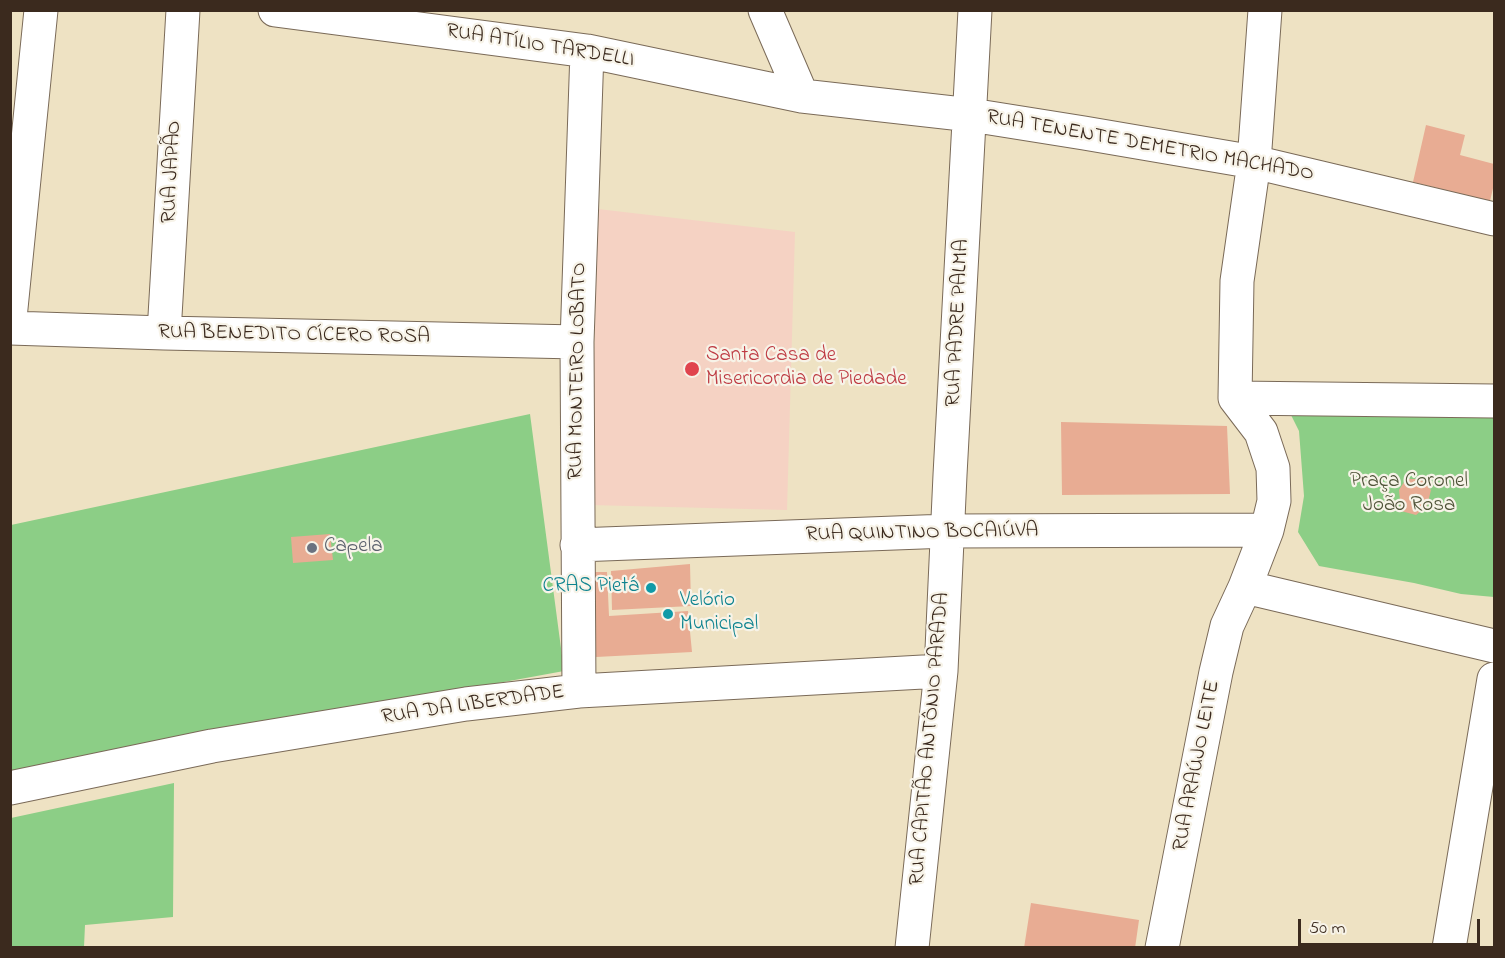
<!DOCTYPE html>
<html>
<head>
<meta charset="utf-8">
<style>
	body { margin:0 }
	#map { position:relative; width:1505px; height:958px; overflow:hidden; background:#eee2c3; font-family:"Indie Flower",sans-serif }
	canvas { display:block }
	.frame { position:absolute; inset:0; border:12px solid #3b2a1e; pointer-events:none }
	.scale { position:absolute; left:1298px; top:919px; width:182px; height:27px; box-sizing:border-box; border:3px solid #3b2a1e; border-top:0; padding-left:8px; font-size:18px; line-height:21px; white-space:nowrap; color:#3b2a1e; -webkit-text-stroke:4px #f7f3e8; paint-order:stroke }
</style>
</head>
<body>
<div id="map">
<canvas width="1505" height="958"></canvas>
<div class="frame"></div>
<div class="scale">50 m</div>
</div>
<script>
const ctx = document.querySelector('canvas').getContext('2d');
ctx.lineJoin = 'round';
function paint(path, color) { ctx.fillStyle = color; ctx.fill(path, 'evenodd'); }
function strokePath(path, color, width, dash) { ctx.strokeStyle = color; ctx.lineWidth = width; ctx.lineCap = dash ? 'butt' : 'round'; ctx.setLineDash(dash || []); ctx.stroke(path); }
function label(font, color, halo, rows, align = 'center') {
  ctx.font = font + ' "Indie Flower",sans-serif'; ctx.lineWidth = 4.5; ctx.setLineDash([]); ctx.textBaseline = 'middle'; ctx.strokeStyle = halo; ctx.fillStyle = color; for (const [text, x, y, turn = 0] of rows) {
    ctx.save(); ctx.translate(x, y); ctx.rotate((+turn || 0) * Math.PI / 180); ctx.textAlign = isNaN(turn) ? turn : align; if (halo) ctx.strokeText(text, 0, 0); ctx.fillText(text, 0, 0); ctx.restore();
  }
}
paint(new Path2D(`
	M 598,209 L 795,232 L 787,510 L 590,505 Z`), '#f5d2c3');
paint(new Path2D(`
	M 1288,409 L 1494,409 L 1494,597 L 1461,594 L 1414,583 L 1319,566 L 1298,532 L 1304,496 L 1299,431 Z
	M 530,414 L 564,671 L 11,772 L 11,525 Z
	M 174,783 L 173,917 L 85,925 L 84,947 L 11,947 L 11,818 Z`), '#8cce86');
paint(new Path2D(`
	M 1426,125 L 1465,135 L 1460,155 L 1494,164 L 1494,184 L 1490,201 L 1413,182 Z
	M 1061,422 L 1227,426 L 1230,494 L 1062,495 Z
	M 1406,479 L 1421,479 L 1431,490 L 1427,506 L 1416,515 L 1401,511 L 1399,490 Z
	M 330,534 L 333,560 L 293,563 L 291,537 Z
	M 690,564 L 691,606 L 612,610 L 611,571 Z
	M 594,572 L 607,572 L 609,616 L 688,611 L 692,652 L 596,657 Z
	M 1031,903 L 1139,920 L 1135,948 L 1024,948 Z`), '#e8ac93');
const minor = new Path2D(`
	M 275,10 L 587,51 L 802,96 L 971,115 L 1084,133 L 1254,162 L 1494,219
	M 765,10 L 802,96
	M 10,318 L 41,10
	M 10,328 L 164,333 L 577,342
	M 164,333 L 183,10
	M 1235,398 L 1237,281 L 1254,162 L 1265,10
	M 1235,398 L 1494,401
	M 577,545 L 948,531 L 1267,530
	M 1245,587 L 1494,646
	M 579,691 L 577,342 L 587,51
	M 10,788 L 212,746 L 466,704 L 579,691 L 941,671
	M 912,948 L 941,671 L 950,475 L 975,10
	M 1162,948 L 1216,672 L 1227,626 L 1245,587 L 1267,530 L 1274,501 L 1273,468 L 1261,432 L 1235,398
	M 1449,948 L 1494,679`);
strokePath(minor, '#7a6a58', 35);
strokePath(minor, '#fff', 33);
for (const [x, y, r, color] of [
	[692,369,8,"#e0444e"],
	[312,548,6,"#6b7280"],
	[651,588,6,"#0f9aa8"],
	[668,614,6,"#0f9aa8"]
]) { const dot = new Path2D(); dot.arc(x, y, r, 0, 2 * Math.PI); ctx.fillStyle = color; ctx.fill(dot); strokePath(dot, '#f7f3e8', 2); }
label('21px', '#3b2a1e', '#f7f3e8', [
	["RUA ATÍLIO TARDELLI",540,47,9],
	["RUA TENENTE DEMETRIO MACHADO",1150,147,10],
	["RUA JAPÃO",173,172,-87],
	["RUA PADRE PALMA",959,323,-87],
	["RUA BENEDITO CÍCERO ROSA",294,336,1],
	["RUA MONTEIRO LOBATO",579,371,-89],
	["RUA QUINTINO BOCAIÚVA",922,534,-1],
	["RUA DA LIBERDADE",473,706,-8],
	["RUA CAPITÃO ANTÔNIO PARADA",931,739,-85],
	["RUA ARAÚJO LEITE",1198,766,-79]
]);
label('21px', '#be3a42', '#f7f3e8', [
	["Santa Casa de",706,357],
	["Misericordia de Piedade",706,381]
], 'left');
label('21px', '#4f5338', '#f7f3e8', [
	["Praça Coronel",1409,483],
	["João Rosa",1409,507]
]);
label('21px', '#5b616d', '#f7f3e8', [
	["Capela",324,548]
], 'left');
label('21px', '#0d838f', '#f7f3e8', [
	["CRAS Pietá",639,588],
	["Velório",680,602,"left"],
	["Municipal",680,626,"left"]
], 'right');
</script>
</body>
</html>
